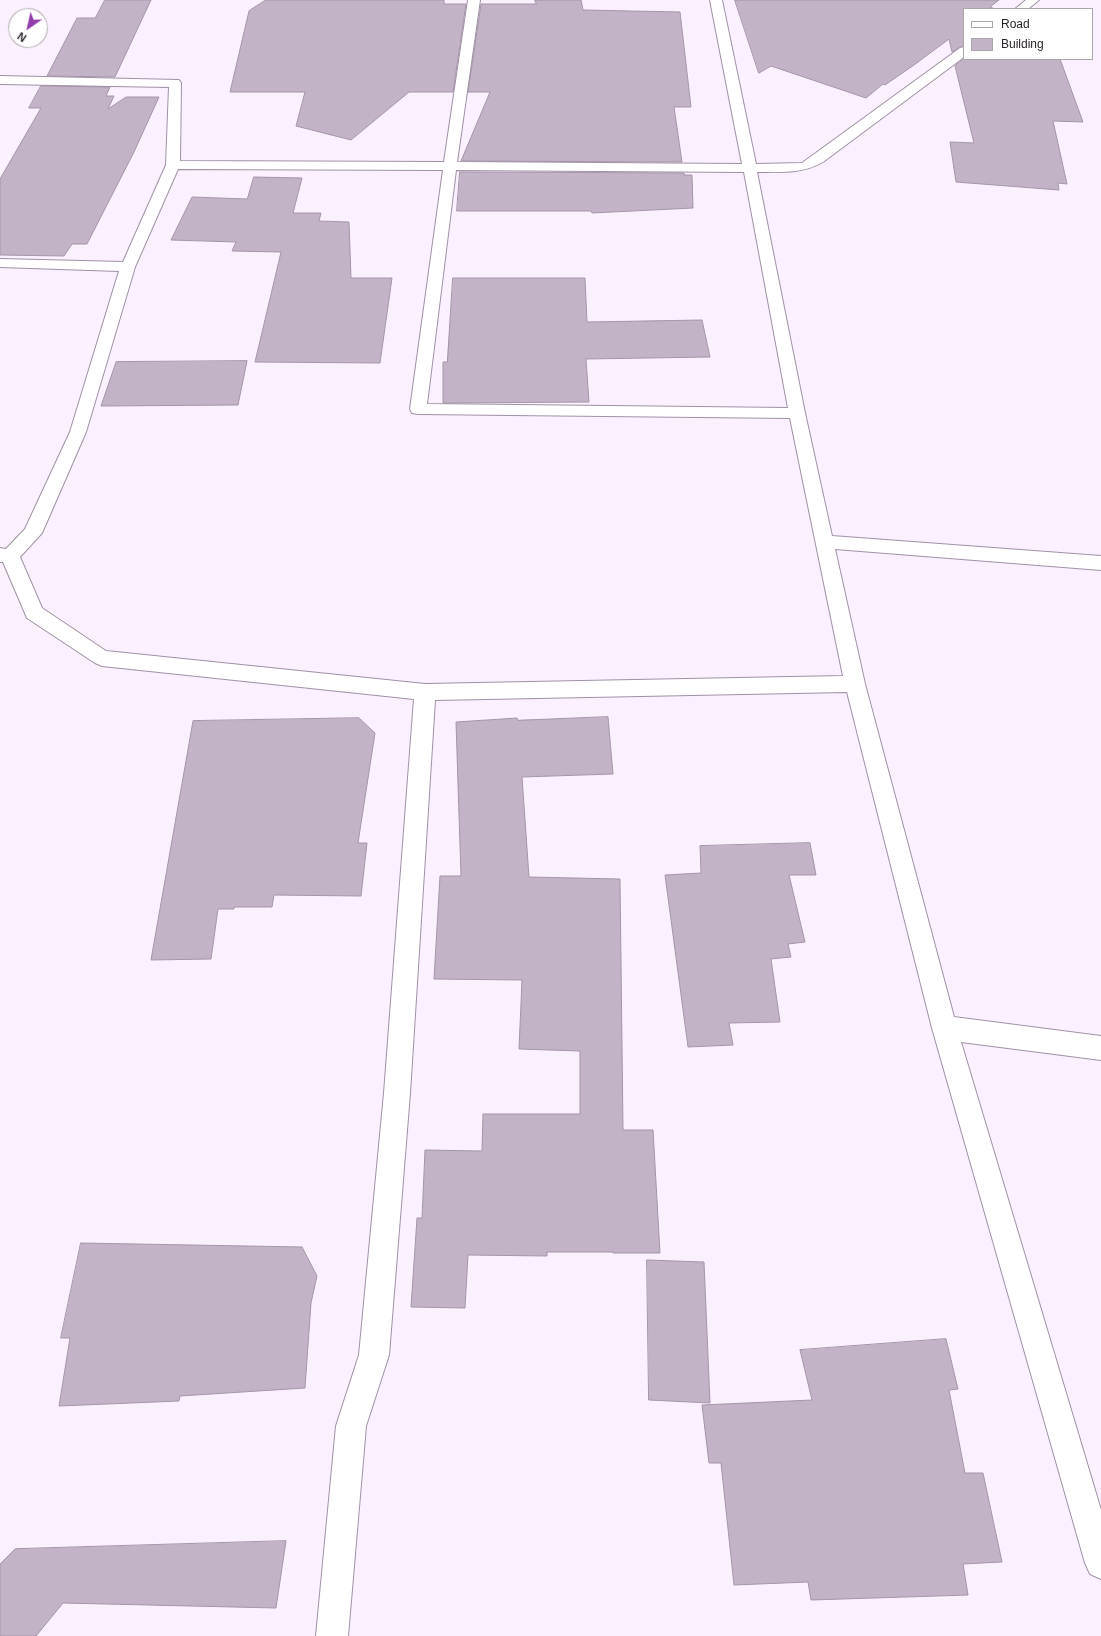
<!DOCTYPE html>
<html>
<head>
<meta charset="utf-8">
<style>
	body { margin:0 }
	#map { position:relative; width:1101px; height:1636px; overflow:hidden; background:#fbf1fe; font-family:Helvetica,sans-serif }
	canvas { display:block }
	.legend { position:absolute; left:963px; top:8px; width:130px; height:52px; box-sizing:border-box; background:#fff; border:1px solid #aaa7aa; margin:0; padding:5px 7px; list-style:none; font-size:12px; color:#2a242b }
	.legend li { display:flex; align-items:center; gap:8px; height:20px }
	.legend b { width:20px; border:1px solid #aaa7aa }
	.north { position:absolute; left:8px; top:8px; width:40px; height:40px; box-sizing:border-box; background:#fff; border:1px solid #aaa7aa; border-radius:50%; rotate:214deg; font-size:11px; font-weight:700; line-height:16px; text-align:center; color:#2a242b }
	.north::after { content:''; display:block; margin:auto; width:14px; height:18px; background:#923ca9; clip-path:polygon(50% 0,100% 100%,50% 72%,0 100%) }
</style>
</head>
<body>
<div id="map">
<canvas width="1101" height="1636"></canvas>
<ul class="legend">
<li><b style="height:5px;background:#fff"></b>Road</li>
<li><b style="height:11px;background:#c2b3c7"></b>Building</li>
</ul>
<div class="north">N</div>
</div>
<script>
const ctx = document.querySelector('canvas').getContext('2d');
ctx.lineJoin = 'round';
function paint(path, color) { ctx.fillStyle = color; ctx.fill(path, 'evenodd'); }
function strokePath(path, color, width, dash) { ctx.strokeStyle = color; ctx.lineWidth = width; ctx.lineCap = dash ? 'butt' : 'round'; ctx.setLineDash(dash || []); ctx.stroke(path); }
const building = new Path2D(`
	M 105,0 L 151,0 L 115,77 L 47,76 L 77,18 L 95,18 Z
	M 266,0 L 444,0 L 444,4 L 466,4 L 453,92 L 409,92 L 351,140 L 296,126 L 305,92 L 230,92 L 249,11 Z
	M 535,0 L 581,0 L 583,10 L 680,12 L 691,107 L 674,107 L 682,162 L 461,161 L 490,92 L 468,92 L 481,4 L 536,4 Z
	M 735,0 L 999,0 L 990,7 L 995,9 L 964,9 L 964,46 L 952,52 L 949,39 L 914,65 L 885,85 L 883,84 L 866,98 L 771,66 L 759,73 Z
	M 964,59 L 1060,59 L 1083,122 L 1053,121 L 1067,184 L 1058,183 L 1059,190 L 956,182 L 950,142 L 974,143 L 955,66 Z
	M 41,86 L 110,87 L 106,96 L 114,96 L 108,109 L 126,97 L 159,97 L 134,152 L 87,244 L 72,244 L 64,256 L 0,255 L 0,179 L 41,108 L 29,108 Z
	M 460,172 L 684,173 L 684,175 L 692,175 L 693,208 L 592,213 L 591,211 L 457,211 Z
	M 254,177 L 302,178 L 293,213 L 321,213 L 319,221 L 349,222 L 351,278 L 392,278 L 380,363 L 255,362 L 281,252 L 232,251 L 236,242 L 171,240 L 192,197 L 247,199 Z
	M 453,278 L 585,278 L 587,322 L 702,320 L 710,357 L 586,359 L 589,402 L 443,403 L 443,362 L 447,362 Z
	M 247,361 L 238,405 L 101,406 L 116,362 Z
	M 608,717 L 613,774 L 522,777 L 529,877 L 620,879 L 623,1130 L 653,1130 L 660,1253 L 613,1253 L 613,1252 L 547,1252 L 547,1256 L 468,1255 L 465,1308 L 411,1307 L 417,1218 L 422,1218 L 425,1150 L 482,1151 L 483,1114 L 580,1114 L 580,1051 L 519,1049 L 522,980 L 434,979 L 440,876 L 461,876 L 456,722 L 517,718 L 518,720 Z
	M 359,718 L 375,733 L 358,843 L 367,843 L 361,896 L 274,895 L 272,907 L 234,907 L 234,909 L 218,909 L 211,959 L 151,960 L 193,721 Z
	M 810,843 L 816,875 L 789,875 L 805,942 L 788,944 L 791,957 L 771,959 L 780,1022 L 729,1023 L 733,1045 L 688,1047 L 665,875 L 701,873 L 700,846 Z
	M 81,1243 L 302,1247 L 317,1276 L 311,1303 L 305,1388 L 180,1396 L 179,1401 L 59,1406 L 70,1338 L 61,1338 Z
	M 647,1260 L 704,1262 L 710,1403 L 649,1400 Z
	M 946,1339 L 958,1389 L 949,1390 L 965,1473 L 983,1473 L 1002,1562 L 963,1564 L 968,1595 L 811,1600 L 808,1582 L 734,1585 L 721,1463 L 709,1463 L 702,1405 L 812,1400 L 800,1350 Z
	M 286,1541 L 276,1608 L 63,1603 L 36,1636 L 0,1636 L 0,1564 L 15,1549 Z`);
paint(building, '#c2b3c7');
strokePath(building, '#a495a8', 1);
const minor = new Path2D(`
	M 468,0 L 480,0 L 457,162 L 742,164 L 710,0 L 722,0 L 756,164 L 802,163 L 960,48 L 964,47 L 964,57 L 823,162 C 802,174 781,172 757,172 L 805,413 L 832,536 L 1101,556 L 1101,570 L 835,549 L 865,684 L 954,1017 L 1101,1036 L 1101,1060 L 961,1042 L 1101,1510 L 1101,1579 L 1090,1574 L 1085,1563 L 932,1028 L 847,692 L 435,700 L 410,1093 L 389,1355 L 366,1426 L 348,1636 L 316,1636 L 336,1426 L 359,1355 L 384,1093 L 414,699 L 102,666 L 95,663 L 27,618 L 3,562 L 0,562 L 0,548 L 6,549 L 25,529 L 70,432 L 119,271 L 0,267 L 0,259 L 123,262 L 166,165 L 169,87 L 0,84 L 0,76 L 179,80 L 181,83 L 180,161 L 444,162 ZM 178,169 L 443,170 L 410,409 L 412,413 L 418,414 L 790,418 L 843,676 L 425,684 L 106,651 L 42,608 L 20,557 L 42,533 L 86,432 L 135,267 ZM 456,170 L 744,172 L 788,408 L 427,404 Z
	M 1026,0 L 1039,0 L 1028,9 L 1015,9 Z`);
strokePath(minor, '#9f91a4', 2);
paint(minor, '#fff');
</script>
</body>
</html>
